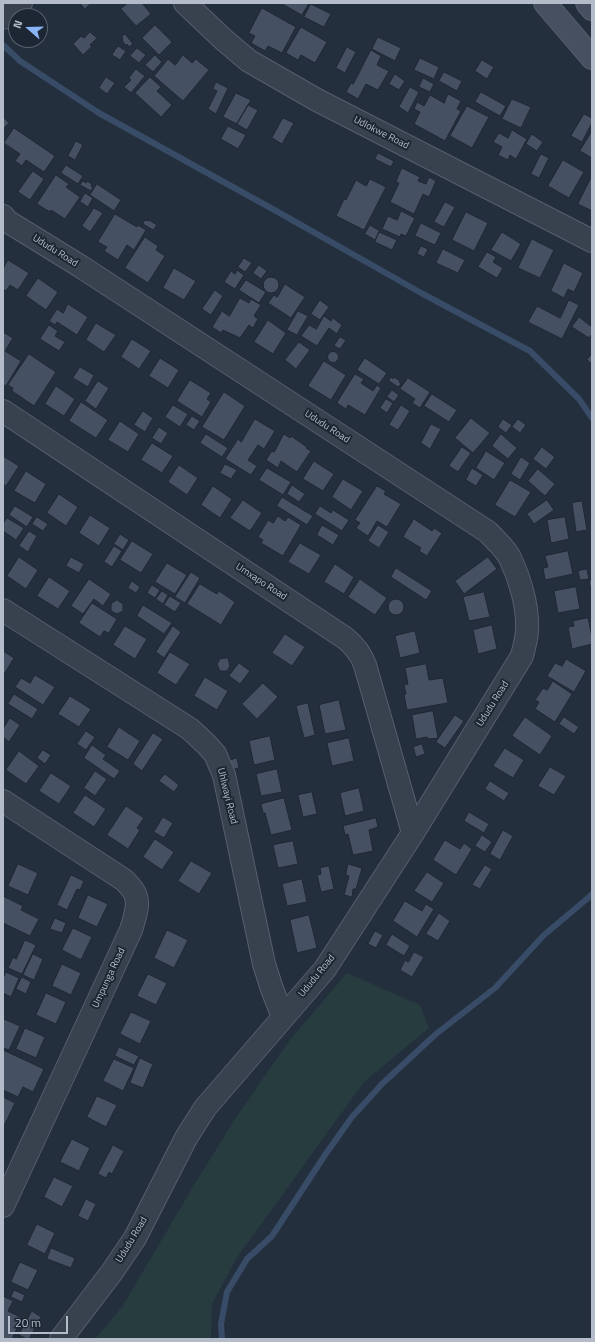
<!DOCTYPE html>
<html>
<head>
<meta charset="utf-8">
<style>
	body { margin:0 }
	#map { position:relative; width:595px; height:1342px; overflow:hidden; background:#242f3e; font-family:"Titillium Web",sans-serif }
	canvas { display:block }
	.frame { position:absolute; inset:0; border:4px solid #b4bcc9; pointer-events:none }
	.north { position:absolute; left:8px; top:8px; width:40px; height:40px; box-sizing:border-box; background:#1d2633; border:1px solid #59626f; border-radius:50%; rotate:290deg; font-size:11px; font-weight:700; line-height:16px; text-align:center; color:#b4bcc9 }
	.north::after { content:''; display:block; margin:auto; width:14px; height:18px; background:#8ab4f8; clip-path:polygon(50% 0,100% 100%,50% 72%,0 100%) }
	.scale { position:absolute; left:8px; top:1316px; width:60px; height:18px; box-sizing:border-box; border:2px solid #b4bcc9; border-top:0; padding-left:5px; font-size:12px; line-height:14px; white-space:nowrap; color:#b4bcc9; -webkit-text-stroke:3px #1d2633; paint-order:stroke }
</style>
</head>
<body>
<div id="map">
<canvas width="595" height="1342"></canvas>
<div class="frame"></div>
<div class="north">N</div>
<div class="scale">20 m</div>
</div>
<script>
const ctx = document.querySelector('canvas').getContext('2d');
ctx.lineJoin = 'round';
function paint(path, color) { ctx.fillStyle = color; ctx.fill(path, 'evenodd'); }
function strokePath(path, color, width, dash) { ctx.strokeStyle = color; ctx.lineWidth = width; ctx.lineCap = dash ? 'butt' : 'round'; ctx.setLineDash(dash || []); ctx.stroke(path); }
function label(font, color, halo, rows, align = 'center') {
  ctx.font = font + ' "Titillium Web",sans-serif'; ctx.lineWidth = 4; ctx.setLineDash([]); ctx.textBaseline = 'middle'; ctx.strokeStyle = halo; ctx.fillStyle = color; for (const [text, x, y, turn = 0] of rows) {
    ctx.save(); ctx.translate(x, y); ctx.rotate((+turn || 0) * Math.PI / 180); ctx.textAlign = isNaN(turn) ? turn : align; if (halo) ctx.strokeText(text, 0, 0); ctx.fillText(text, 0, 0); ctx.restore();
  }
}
paint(new Path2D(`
	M 347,973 L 420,1005 L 429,1028 L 364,1082 L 236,1259 L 212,1304 L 211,1339 L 95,1339 L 122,1307 L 194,1185 L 235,1119 L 289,1041 Z`), '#263c3f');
strokePath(new Path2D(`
	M 3,45 L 20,61 L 99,113 L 278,212 L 423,294 L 530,351 L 579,399 L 592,418
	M 222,1339 L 221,1324 L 227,1292 L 247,1259 L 272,1236 L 325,1155 L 352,1117 L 382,1084 L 436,1034 L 495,988 L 544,935 L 588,898 L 592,894`), '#394c67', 6);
const building = new Path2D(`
	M 80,3 L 91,3 L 85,9 Z
	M 128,3 L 142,3 L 151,14 L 136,26 L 121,9 Z
	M 281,3 L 309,3 L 302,15 Z
	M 311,4 L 331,14 L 324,27 L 304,17 Z
	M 262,8 L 296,27 L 282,53 L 268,46 L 265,51 L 251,43 L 255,36 L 249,33 Z
	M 155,25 L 172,42 L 159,55 L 142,38 Z
	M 301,27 L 327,42 L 315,63 L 301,55 L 298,60 L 286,53 Z
	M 90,32 L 97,38 L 90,45 L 92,46 L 83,55 L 73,44 L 81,36 L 84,38 Z
	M 125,34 L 133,44 L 129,47 L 127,44 L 126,46 L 122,40 L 123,39 L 122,37 Z
	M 378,37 L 401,48 L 395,61 L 372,49 Z
	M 118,46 L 126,51 L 120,60 L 112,55 Z
	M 347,47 L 356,52 L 345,73 L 336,68 Z
	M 137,48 L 146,55 L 139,63 L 130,56 Z
	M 371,50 L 381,56 L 377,65 L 389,71 L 378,90 L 366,84 L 358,99 L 346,92 L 351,83 L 353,84 Z
	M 155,55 L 162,62 L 153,72 L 145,65 Z
	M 183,55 L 192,63 L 196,59 L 209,70 L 183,101 L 154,76 L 168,59 L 175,65 Z
	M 420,58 L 439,67 L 434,79 L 414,70 Z
	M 482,60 L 494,67 L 487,79 L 475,71 Z
	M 136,69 L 145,76 L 131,93 L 124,87 L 131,80 L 129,78 Z
	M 444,72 L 462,81 L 457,91 L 439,81 Z
	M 395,74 L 405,81 L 399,90 L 389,84 Z
	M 106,77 L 115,83 L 107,94 L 99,88 Z
	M 150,77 L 161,87 L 157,91 L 172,105 L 161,117 L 135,93 Z
	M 423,78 L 434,84 L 430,92 L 419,87 Z
	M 216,82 L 228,88 L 216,114 L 208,109 L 217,91 L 213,89 Z
	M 410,87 L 419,92 L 408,113 L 399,107 Z
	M 481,92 L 506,106 L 500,116 L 475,102 Z
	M 236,93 L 251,100 L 237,124 L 223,117 Z
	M 448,94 L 461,101 L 457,109 L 461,111 L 445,141 L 414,124 L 420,112 L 414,109 L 417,102 L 424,106 L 430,95 L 444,103 Z
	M 512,99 L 531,107 L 521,128 L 502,119 Z
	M 248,105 L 258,110 L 247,130 L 237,124 Z
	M 467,106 L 489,117 L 472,148 L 450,136 Z
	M 584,114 L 592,118 L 592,123 L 582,142 L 571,136 Z
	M 3,117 L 9,123 L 3,129 Z
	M 283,118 L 294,123 L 282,144 L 272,138 Z
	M 228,126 L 246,135 L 238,149 L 221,139 Z
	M 14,128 L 55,156 L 44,172 L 26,160 L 22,166 L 15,161 L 20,154 L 4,143 Z
	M 512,130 L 527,139 L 516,159 L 510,155 L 508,160 L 498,155 L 502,147 L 493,142 L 499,133 L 508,138 Z
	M 592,131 L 592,158 L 580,151 Z
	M 532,134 L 543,142 L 537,151 L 526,144 Z
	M 76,141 L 83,145 L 75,160 L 68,156 Z
	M 378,153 L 394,161 L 391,167 L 375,159 Z
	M 541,154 L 549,158 L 539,178 L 531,174 Z
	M 563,160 L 584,172 L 569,198 L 548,186 Z
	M 66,165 L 83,176 L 78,184 L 61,173 Z
	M 402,168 L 420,177 L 418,181 L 426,184 L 429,177 L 436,181 L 429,197 L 423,194 L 414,214 L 390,202 L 399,183 L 396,182 Z
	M 33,171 L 44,179 L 30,200 L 18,192 Z
	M 56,175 L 69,184 L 66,187 L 80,197 L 65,219 L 51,210 L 50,212 L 37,204 Z
	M 591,178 L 592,179 L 592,211 L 578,204 Z
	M 370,179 L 386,187 L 364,230 L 336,216 L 344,199 L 346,200 L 356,180 L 366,186 Z
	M 83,181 L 86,183 L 87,181 L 92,184 L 91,186 L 93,187 L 91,191 L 80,185 Z
	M 97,184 L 121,200 L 114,211 L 90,195 Z
	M 85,193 L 93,198 L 88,207 L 80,202 Z
	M 445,202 L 455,207 L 444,227 L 434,222 Z
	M 94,208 L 103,213 L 90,232 L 82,226 Z
	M 401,211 L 415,218 L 406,236 L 401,234 L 400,237 L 382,229 L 388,216 L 397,220 Z
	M 466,212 L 488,223 L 474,251 L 452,240 Z
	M 115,214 L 137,227 L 138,225 L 146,230 L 134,250 L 127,245 L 118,260 L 104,251 L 107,247 L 98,242 Z
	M 145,220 L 148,221 L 149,220 L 157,225 L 153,230 L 143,224 Z
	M 421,223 L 441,233 L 435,245 L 415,236 Z
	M 370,225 L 380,231 L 375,240 L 365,234 Z
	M 379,232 L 397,240 L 392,250 L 375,242 Z
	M 502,232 L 521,244 L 511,261 L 491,250 Z
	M 145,237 L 158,246 L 156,250 L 165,256 L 148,283 L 125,268 Z
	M 532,239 L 554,250 L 540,278 L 518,268 Z
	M 421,246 L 428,249 L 424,257 L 417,254 Z
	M 443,249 L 465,260 L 458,273 L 436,263 Z
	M 487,252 L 496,257 L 493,262 L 503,268 L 497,278 L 478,267 Z
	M 244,258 L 252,263 L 245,272 L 238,267 Z
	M 8,260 L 29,273 L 18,290 L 10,285 L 6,291 L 3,289 L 3,269 Z
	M 564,263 L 583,273 L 574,292 L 568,289 L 564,298 L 551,291 Z
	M 259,265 L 267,271 L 261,279 L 253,273 Z
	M 174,268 L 196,281 L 184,300 L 163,288 Z
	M 237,270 L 244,275 L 235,289 L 224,282 L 231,271 L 235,274 Z
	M263 285a8 8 0 1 1 16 0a8 8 0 1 1-16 0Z
	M 38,278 L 58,292 L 46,310 L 26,296 Z
	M 246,280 L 266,292 L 259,303 L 239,290 Z
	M 285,284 L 305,297 L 291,318 L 268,303 L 274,295 L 277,297 Z
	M 215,290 L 223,296 L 211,315 L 202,309 Z
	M 240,298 L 249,303 L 251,299 L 261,305 L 254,316 L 258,319 L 253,328 L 249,325 L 240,338 L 223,330 L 221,333 L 212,327 L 222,311 L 229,316 Z
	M 320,300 L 329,307 L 320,320 L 311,314 Z
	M 569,300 L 579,305 L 562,339 L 528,322 L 537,306 L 560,318 Z
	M 68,304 L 88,317 L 77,335 L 57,322 L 55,325 L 49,321 L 57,309 L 63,313 Z
	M 298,311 L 308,316 L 297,335 L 287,330 Z
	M 324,316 L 331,321 L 333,318 L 342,325 L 337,334 L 329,328 L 317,346 L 301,336 L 309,325 L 316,329 Z
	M 579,317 L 592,327 L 592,334 L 589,338 L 572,327 Z
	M 268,320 L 286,333 L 273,354 L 254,342 Z
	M 96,323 L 116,335 L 104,352 L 86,340 Z
	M 49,325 L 58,331 L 55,336 L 65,342 L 59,351 L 40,339 Z
	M 3,332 L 13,338 L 5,351 L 21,361 L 6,386 L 3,384 Z
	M 340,337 L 346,340 L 340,349 L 334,346 Z
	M 132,339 L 151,351 L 139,369 L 121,357 Z
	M 299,342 L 310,350 L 296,369 L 285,360 Z
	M327.5 357a5.5 5.5 0 1 1 11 0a5.5 5.5 0 1 1-11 0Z
	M 592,353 L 592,364 L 587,360 Z
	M 29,354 L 56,372 L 34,406 L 12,391 L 13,388 L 8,385 Z
	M 160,358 L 179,370 L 168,388 L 149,376 Z
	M 365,358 L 387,373 L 379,384 L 357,370 Z
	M 324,361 L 346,375 L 331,400 L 308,386 Z
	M 80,367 L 94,375 L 88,387 L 73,378 Z
	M 355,374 L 364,379 L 361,383 L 373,391 L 377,385 L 381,388 L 365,415 L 348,405 L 346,409 L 337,403 Z
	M 391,377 L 393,379 L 394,377 L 400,381 L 399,382 L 401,384 L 398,387 L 389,381 Z
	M 408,378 L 430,392 L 420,408 L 412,403 L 415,399 L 400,389 Z
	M 190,380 L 211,393 L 207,399 L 211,402 L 202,417 L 177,401 Z
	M 98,381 L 109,388 L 96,409 L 85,401 Z
	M 56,386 L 75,399 L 64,416 L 45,404 Z
	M 392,390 L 399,395 L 394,402 L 387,397 Z
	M 224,392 L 245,406 L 224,440 L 202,427 Z
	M 432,394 L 457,410 L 449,422 L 424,406 Z
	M 386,399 L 393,403 L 387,413 L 380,408 Z
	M 81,402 L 108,420 L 96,438 L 69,421 Z
	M 173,405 L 188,414 L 180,427 L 165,417 Z
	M 401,405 L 410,411 L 398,430 L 389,425 Z
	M 143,411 L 153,418 L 145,432 L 134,425 Z
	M 192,416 L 200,421 L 194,430 L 186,425 Z
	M 471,418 L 490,433 L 473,453 L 455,438 Z
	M 255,419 L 275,431 L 264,449 L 258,445 L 248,460 L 257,466 L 251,475 L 225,459 L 238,439 L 241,442 Z
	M 503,419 L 512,425 L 506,433 L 498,427 Z
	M 518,419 L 526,425 L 520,433 L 512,427 Z
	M 120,421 L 139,434 L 128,452 L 108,440 Z
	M 431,424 L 441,429 L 430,449 L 421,443 Z
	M 159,427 L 168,433 L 161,444 L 152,438 Z
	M 206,434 L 228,448 L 222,457 L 200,443 Z
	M 284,434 L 290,438 L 291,436 L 307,447 L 306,448 L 311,451 L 297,472 L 281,461 L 278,468 L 266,460 L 272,451 L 274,452 Z
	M 501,434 L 517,448 L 508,459 L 492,446 Z
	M 152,443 L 173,456 L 162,473 L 141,460 Z
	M 462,447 L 471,453 L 458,472 L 449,466 Z
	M 542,447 L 555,457 L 546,469 L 533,459 Z
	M 486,451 L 505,463 L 494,480 L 476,468 Z
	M 3,456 L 19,466 L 6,486 L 3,484 Z
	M 521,457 L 530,463 L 520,480 L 511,474 Z
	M 314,461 L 334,474 L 323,491 L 303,479 Z
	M 225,464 L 237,470 L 231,479 L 220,473 Z
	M 179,465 L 198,478 L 187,495 L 168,482 Z
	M 267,468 L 291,482 L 283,495 L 259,480 Z
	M 472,468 L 483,475 L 476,486 L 466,480 Z
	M 538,469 L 555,484 L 545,496 L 528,481 Z
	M 26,471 L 46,484 L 35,503 L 14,491 Z
	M 343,479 L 363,491 L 351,510 L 332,497 Z
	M 510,480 L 531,492 L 515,517 L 495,505 Z
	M 292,485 L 305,494 L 299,502 L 287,494 Z
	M 213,486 L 232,499 L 220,518 L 201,505 Z
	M 377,486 L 386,491 L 384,494 L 401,504 L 387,527 L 377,521 L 368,536 L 356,528 L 360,523 L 355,520 Z
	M 59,494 L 78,507 L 66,526 L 47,513 Z
	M 282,497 L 313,516 L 307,525 L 277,506 Z
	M 243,500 L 262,513 L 250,531 L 230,518 Z
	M 547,500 L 554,510 L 534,524 L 527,514 Z
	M 582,501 L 587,530 L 576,532 L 572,503 Z
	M 15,506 L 33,517 L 27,527 L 9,515 Z
	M 320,506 L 331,513 L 333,510 L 349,520 L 342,531 L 315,514 Z
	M 90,515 L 110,528 L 99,546 L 79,533 Z
	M 278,516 L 285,521 L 288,517 L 301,525 L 283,556 L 261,543 L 263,540 L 258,537 L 268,520 L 273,523 Z
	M 37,517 L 48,524 L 43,531 L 32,524 Z
	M 565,517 L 569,539 L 551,543 L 547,520 Z
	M 7,518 L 24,528 L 16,540 L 3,531 L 3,524 Z
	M 414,519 L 432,531 L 434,528 L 442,533 L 427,556 L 419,551 L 421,548 L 403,537 Z
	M 322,525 L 339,535 L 333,545 L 317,535 Z
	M 378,525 L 389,532 L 379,548 L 368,541 Z
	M 29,531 L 37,536 L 28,552 L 19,546 Z
	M 120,534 L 129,540 L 123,550 L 114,544 Z
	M 132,541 L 153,554 L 141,573 L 120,560 Z
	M 300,543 L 321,555 L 309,574 L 288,562 Z
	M 114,546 L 122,551 L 112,567 L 104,562 Z
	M 568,551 L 573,574 L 545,580 L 543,568 L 548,567 L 545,556 Z
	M 19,557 L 38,570 L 26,589 L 7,576 Z
	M 71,557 L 84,564 L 79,573 L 66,566 Z
	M 488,557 L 497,569 L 464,594 L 455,581 Z
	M 167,563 L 187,575 L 175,594 L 155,582 Z
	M 335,564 L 354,577 L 344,594 L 324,582 Z
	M 396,568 L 432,591 L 426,600 L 391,577 Z
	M 587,569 L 589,579 L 580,580 L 578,571 Z
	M 191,572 L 200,578 L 185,603 L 175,597 Z
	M 49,577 L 70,591 L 58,609 L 37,596 Z
	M 89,579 L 111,594 L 103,606 L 94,599 L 83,614 L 71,606 Z
	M 360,579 L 387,598 L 375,615 L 348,597 Z
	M 592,580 L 592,596 L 589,581 Z
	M 132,581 L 140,587 L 136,593 L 128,588 Z
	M 200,584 L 217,594 L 219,591 L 235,602 L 221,625 L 187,604 Z
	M 152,585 L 160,590 L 155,598 L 147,593 Z
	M 576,587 L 580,609 L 558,613 L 554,591 Z
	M 162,591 L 168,595 L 163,604 L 156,599 Z
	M 484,592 L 490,617 L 469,621 L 463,597 Z
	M 170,596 L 181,603 L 175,612 L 164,605 Z
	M388 607a8 8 0 1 1 16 0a8 8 0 1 1-16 0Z
	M 117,600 L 123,604 L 123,611 L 117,614 L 111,611 L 111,604 Z
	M 92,603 L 117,619 L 109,633 L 104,631 L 100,637 L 79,623 Z
	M 143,605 L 172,623 L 164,634 L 137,616 Z
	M 588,618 L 592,637 L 592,644 L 572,649 L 568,627 L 574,626 L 573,621 Z
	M 492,625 L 497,649 L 478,654 L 473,630 Z
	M 125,626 L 147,639 L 135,659 L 113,645 Z
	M 173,626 L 181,632 L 164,658 L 156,652 Z
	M 415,631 L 420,653 L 400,658 L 395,636 Z
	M 285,634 L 305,647 L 292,666 L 272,653 Z
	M 3,651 L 14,658 L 3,676 Z
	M 170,652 L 190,664 L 176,685 L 157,673 Z
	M 228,658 L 230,666 L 227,671 L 220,671 L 217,664 L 220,659 Z
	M 566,659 L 586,671 L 574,692 L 547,676 L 555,663 L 562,666 Z
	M 239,663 L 250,671 L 240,684 L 229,676 Z
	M 426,664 L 429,680 L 443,678 L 448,703 L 407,710 L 404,695 L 406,694 L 404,685 L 408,684 L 405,668 Z
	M 35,675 L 55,687 L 43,705 L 15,687 L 21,678 L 30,683 Z
	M 205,677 L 228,691 L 217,710 L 194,696 Z
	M 553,681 L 572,694 L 555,722 L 535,709 L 539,702 L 535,700 L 543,688 L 547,690 Z
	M 263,683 L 278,697 L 257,719 L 242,704 Z
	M 14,694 L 38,709 L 32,719 L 8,704 Z
	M 70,696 L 91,709 L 79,727 L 58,714 Z
	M 339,700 L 346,730 L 325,734 L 319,705 Z
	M 308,703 L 315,735 L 304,738 L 296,706 Z
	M 433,711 L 438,738 L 428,739 L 427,737 L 416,739 L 412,715 Z
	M 455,715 L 464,721 L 445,748 L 436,742 Z
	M 525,717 L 552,736 L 540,755 L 512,736 Z
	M 564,717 L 579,727 L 574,734 L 559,724 Z
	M 10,718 L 20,725 L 9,742 L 3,737 L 3,729 Z
	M 119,727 L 140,741 L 128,760 L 107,747 Z
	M 86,731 L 95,737 L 86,750 L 77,744 Z
	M 153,733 L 163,739 L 142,771 L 133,764 Z
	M 270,736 L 275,760 L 254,765 L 249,741 Z
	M 349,738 L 354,761 L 332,766 L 327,743 Z
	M 422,744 L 425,754 L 416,757 L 413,747 Z
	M 92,745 L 106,755 L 103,759 L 120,771 L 114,779 L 84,758 Z
	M 505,748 L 524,760 L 513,778 L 493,766 Z
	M 43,750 L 51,755 L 45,764 L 37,758 Z
	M 19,751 L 39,766 L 26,784 L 6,770 Z
	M 237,758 L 239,768 L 230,770 L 228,761 Z
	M 550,767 L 566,776 L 554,795 L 538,786 Z
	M 277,769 L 282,792 L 261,796 L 256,774 Z
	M 95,771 L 107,779 L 95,796 L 84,788 Z
	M 51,773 L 71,786 L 59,804 L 39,791 Z
	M 165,774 L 179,785 L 174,792 L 159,781 Z
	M 490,781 L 509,793 L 504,801 L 485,789 Z
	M 359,788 L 364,811 L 345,816 L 340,793 Z
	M 312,792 L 317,814 L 303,817 L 298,795 Z
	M 85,795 L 106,809 L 94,827 L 73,813 Z
	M 284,798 L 292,830 L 271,835 L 265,813 L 263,813 L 261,804 Z
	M 126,806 L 144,818 L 137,828 L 140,830 L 128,849 L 107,835 Z
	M 469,812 L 489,824 L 484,833 L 464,821 Z
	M 163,817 L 173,823 L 164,838 L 154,832 Z
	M 376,818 L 378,827 L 369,830 L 373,851 L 353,855 L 348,834 L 345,835 L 343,826 Z
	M 503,830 L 513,836 L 500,860 L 490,854 Z
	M 482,835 L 492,842 L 485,852 L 475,846 Z
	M 155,839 L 174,852 L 162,870 L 143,857 Z
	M 445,840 L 460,849 L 464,843 L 472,849 L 456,875 L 433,860 Z
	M 293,841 L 298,864 L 278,868 L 273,845 Z
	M 191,861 L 212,873 L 199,894 L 178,881 Z
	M 18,864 L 38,873 L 28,895 L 8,886 Z
	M 348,864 L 362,868 L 356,889 L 353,889 L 352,897 L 344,895 L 349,876 L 346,875 Z
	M 485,865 L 492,869 L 480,889 L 472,885 Z
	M 329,866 L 334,889 L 321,892 L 317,875 L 321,874 L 320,868 Z
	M 427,872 L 444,883 L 432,902 L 414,891 Z
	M 71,875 L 84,881 L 80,890 L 77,889 L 67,910 L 57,905 Z
	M 302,879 L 307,902 L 287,906 L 282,884 Z
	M 88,895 L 108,904 L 97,927 L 78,918 Z
	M 3,896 L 23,906 L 21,910 L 39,919 L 30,936 L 3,923 Z
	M 405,901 L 422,911 L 426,904 L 434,909 L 417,937 L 393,921 Z
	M 439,913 L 450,921 L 438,941 L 426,934 Z
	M 309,915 L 317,948 L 297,953 L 290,920 Z
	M 55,918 L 66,923 L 62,933 L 50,929 Z
	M 73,928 L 92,937 L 81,960 L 62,950 Z
	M 167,930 L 188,940 L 174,968 L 154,958 Z
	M 375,931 L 383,935 L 376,948 L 368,944 Z
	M 392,934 L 410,946 L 404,956 L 386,945 Z
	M 25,940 L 36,945 L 22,974 L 8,968 L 13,957 L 16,959 Z
	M 414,952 L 424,957 L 412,977 L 400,970 L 405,960 L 408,962 Z
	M 33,954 L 43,959 L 34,980 L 23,975 Z
	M 62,964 L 81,973 L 71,995 L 52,986 Z
	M 6,972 L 19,978 L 11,997 L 3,993 L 3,979 Z
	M 148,974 L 167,983 L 156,1005 L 137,996 Z
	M 22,977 L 31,982 L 26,994 L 16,989 Z
	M 46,993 L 66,1002 L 56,1024 L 36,1015 Z
	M 131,1012 L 151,1021 L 140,1044 L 120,1034 Z
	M 4,1019 L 20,1026 L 9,1050 L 3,1048 L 3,1022 Z
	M 25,1028 L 45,1037 L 36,1058 L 16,1049 Z
	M 119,1047 L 139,1056 L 134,1065 L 115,1056 Z
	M 3,1050 L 44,1069 L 33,1092 L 23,1087 L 18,1097 L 3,1090 Z
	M 140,1058 L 153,1064 L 143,1088 L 130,1083 Z
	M 114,1059 L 134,1068 L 123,1091 L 103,1081 Z
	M 97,1096 L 117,1105 L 106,1127 L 87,1117 Z
	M 3,1097 L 15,1103 L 4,1126 L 3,1125 Z
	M 72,1139 L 90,1148 L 79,1171 L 60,1162 Z
	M 113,1145 L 124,1151 L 112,1174 L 109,1172 L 106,1178 L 98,1174 Z
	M 54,1177 L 73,1186 L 62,1207 L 44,1197 Z
	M 86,1199 L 96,1204 L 88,1221 L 78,1216 Z
	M 37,1224 L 55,1233 L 45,1254 L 27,1245 Z
	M 51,1248 L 75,1258 L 71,1268 L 47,1259 Z
	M 20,1262 L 38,1270 L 28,1290 L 11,1282 Z
	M 14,1290 L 25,1295 L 22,1302 L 11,1297 Z
	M 3,1296 L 13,1301 L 8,1311 L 22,1318 L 12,1339 L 3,1339 Z
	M 32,1311 L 41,1317 L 29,1339 L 27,1339 L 19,1335 Z`);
paint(building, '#455162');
strokePath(building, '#1f2835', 1);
const street = new Path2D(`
	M 185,3 L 224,40 L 249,61 L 317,100 L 592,241
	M 3,18 L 21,3
	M 3,216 L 7,221 L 80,266 L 488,532 C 495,540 505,548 510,558 C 520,579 528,606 527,629 C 527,639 524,647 522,656 L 413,833 L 325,969 L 205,1108 L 186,1138 L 135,1238 L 112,1272 L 61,1339
	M 3,411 L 345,638 C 355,646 361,654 365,665 L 413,833
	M 3,610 L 190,729 L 206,744 L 215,754 L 224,775 L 264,964 L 272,989 L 283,1017
	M 3,801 L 124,880 C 128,884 132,888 134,892 C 141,903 134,919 131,930 L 3,1206`);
const secondary = new Path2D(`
	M 545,3 L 592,58
	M 587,3 L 592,9`);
strokePath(street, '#565f6c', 24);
strokePath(secondary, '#565f6c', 24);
strokePath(street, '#38414e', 22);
strokePath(secondary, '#465061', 22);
label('10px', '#b4bcc9', '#1d2633', [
	["Udlokwe Road",381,133,27],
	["Ududu Road",55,251,32],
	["Ududu Road",327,427,33],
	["Umxapo Road",261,582,33],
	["Ududu Road",493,704,-58],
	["Uhlwayi Road",227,796,76],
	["Ududu Road",317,976,-51],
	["Umpunga Road",109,978,-65],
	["Ududu Road",132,1240,-59]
]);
</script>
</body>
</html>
